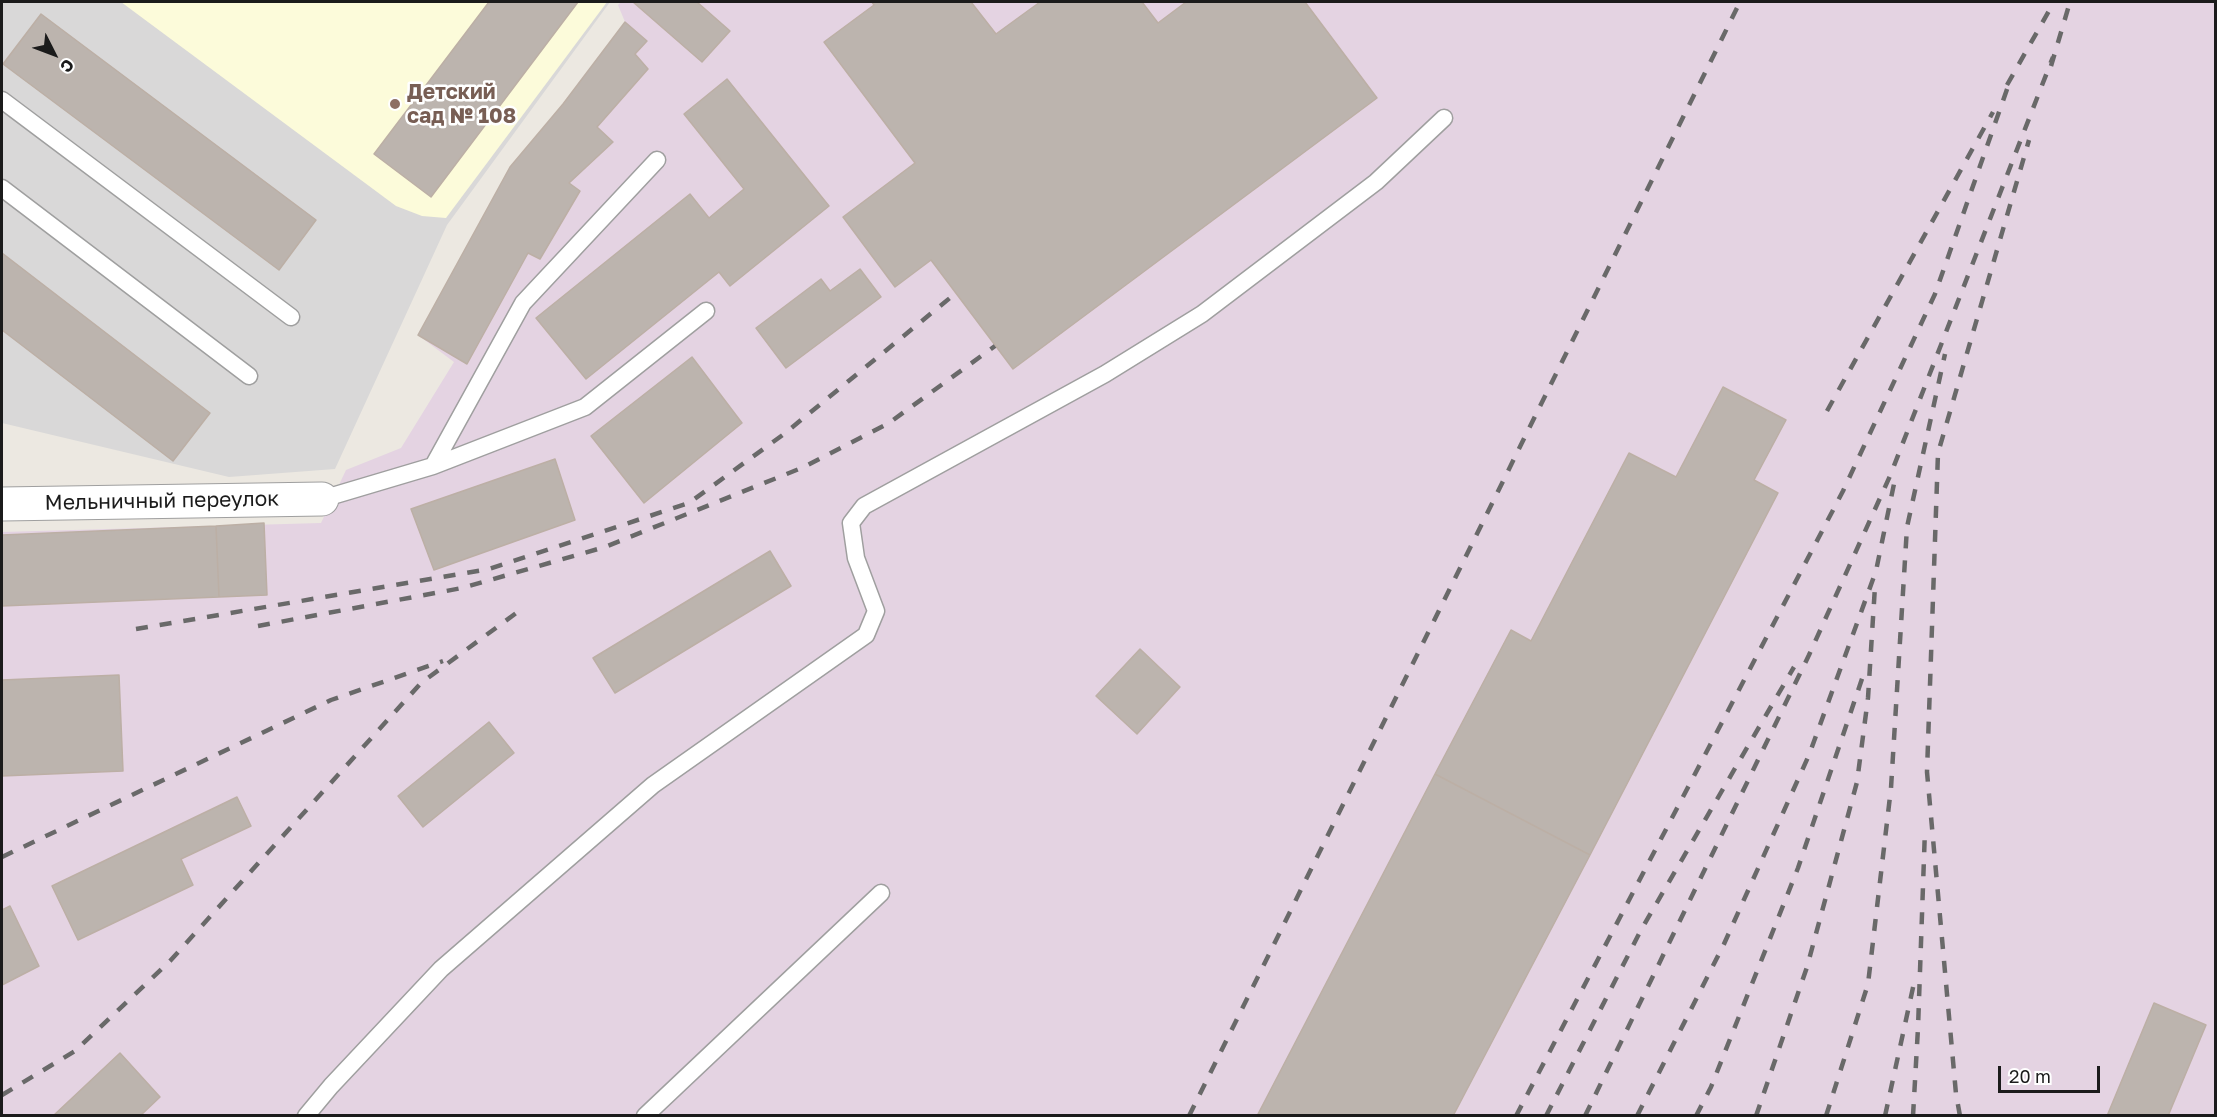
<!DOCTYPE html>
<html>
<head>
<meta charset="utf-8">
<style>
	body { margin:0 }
	#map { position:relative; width:2217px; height:1117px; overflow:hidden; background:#ece8e1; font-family:"Golos Text",sans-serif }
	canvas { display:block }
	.frame { position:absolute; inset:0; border:3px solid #1b1b1b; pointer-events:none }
	.north { position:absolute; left:24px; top:24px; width:60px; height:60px; -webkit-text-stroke:4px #fff; paint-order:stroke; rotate:132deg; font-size:16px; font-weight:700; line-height:24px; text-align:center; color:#1b1b1b }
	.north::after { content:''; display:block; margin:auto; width:21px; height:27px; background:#1b1b1b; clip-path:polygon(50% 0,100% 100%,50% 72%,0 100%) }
	.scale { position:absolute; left:1998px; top:1066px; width:102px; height:27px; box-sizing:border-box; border:3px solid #1b1b1b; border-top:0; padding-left:8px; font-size:18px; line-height:21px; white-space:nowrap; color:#1b1b1b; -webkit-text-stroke:4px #fff; paint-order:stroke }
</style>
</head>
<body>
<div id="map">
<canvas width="2217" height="1117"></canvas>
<div class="frame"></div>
<div class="north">С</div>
<div class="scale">20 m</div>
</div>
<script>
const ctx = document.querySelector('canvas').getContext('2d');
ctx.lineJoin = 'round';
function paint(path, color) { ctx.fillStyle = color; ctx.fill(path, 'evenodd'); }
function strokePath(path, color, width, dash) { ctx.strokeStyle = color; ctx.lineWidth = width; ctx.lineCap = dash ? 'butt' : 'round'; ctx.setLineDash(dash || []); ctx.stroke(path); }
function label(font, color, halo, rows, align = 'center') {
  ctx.font = font + ' "Golos Text",sans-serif'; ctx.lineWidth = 5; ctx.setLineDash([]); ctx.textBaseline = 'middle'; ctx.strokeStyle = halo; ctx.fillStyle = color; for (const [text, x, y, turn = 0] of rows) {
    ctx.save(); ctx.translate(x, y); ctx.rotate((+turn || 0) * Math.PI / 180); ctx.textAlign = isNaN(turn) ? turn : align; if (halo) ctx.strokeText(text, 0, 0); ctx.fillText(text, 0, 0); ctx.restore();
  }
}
paint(new Path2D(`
	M 2,2 L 610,2 L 447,225 L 335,469 L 229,477 L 2,423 Z`), '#d9d8d8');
paint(new Path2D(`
	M 621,2 L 2215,2 L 2215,1115 L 2,1115 L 2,532 L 321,523 L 346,470 L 401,448 L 454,362 L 418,335 L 510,167 L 563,104 L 625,22 L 618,5 Z`), '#e4d3e2');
paint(new Path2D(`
	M 121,2 L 607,2 L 446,218 L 422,216 L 396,206 Z`), '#fcfbda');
const building = new Path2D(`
	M 489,2 L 578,2 L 431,197 L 374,154 Z
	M 633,2 L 697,2 L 730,31 L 702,62 Z
	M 872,2 L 971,2 L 996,34 L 1040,2 L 1142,2 L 1158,23 L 1186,2 L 1305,2 L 1377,98 L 1013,369 L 931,260 L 895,287 L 843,217 L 915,163 L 824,42 L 874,5 Z
	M 41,14 L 316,220 L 279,270 L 3,64 Z
	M 625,22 L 647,41 L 635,54 L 648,69 L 597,127 L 613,142 L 569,183 L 580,191 L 540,259 L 528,253 L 467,364 L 418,335 L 510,167 L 563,104 Z
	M 727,79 L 829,206 L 730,286 L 719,272 L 586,379 L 536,318 L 690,194 L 709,218 L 744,189 L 684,114 Z
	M 2,253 L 210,413 L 173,461 L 2,330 Z
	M 860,269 L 881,297 L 786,368 L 756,328 L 821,279 L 830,291 Z
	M 692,357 L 742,423 L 644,503 L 591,436 Z
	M 1723,387 L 1786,420 L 1754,480 L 1778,493 L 1590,855 L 1435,774 L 1511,630 L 1531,641 L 1629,453 L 1676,477 Z
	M 555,459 L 575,520 L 434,570 L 411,509 Z
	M 264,523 L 267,595 L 219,597 L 216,526 Z
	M 216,526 L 219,597 L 2,606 L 2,535 Z
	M 770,551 L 791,586 L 615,693 L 593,658 Z
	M 1140,649 L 1180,687 L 1137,734 L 1096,696 Z
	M 119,675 L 123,771 L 2,776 L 2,680 Z
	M 489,722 L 514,753 L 423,827 L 398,796 Z
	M 1435,774 L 1590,855 L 1453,1116 L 1257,1116 Z
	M 237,797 L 251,826 L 181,859 L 193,885 L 78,940 L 52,886 Z
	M 10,906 L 39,966 L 2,985 L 2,910 Z
	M 2154,1003 L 2206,1025 L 2168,1116 L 2107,1116 Z
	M 120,1053 L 160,1097 L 140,1116 L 53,1116 Z`);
paint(building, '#bcb4ae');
strokePath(building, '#bcafa5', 1.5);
const lane = new Path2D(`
	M 2,100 L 291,317
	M 2,188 L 249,376
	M 433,466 L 585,407 L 706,311
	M 322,499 L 433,466 L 523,303 L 657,160
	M 306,1116 L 331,1086 L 441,969 L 653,785 L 866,635 L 876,611 L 856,558 L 851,523 L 864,506 L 1105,374 L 1202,314 L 1376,182 L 1444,118
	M 645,1116 L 881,893`);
const street = new Path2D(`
	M 2,504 L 322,499`);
strokePath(lane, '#9f9f9f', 19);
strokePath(street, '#9f9f9f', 35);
strokePath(lane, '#fff', 16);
strokePath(street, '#fff', 33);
strokePath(new Path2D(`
	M 2051,66 L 2070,2
	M 2007,85 L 2054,2
	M 1827,411 L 1993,112
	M 258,626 L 462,588 L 605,547 L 804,467 L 889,423 L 995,346
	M 136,629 L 489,569 L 689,503 L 784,434 L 956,293
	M 2,857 L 331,700 L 443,661
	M 2,1095 L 75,1051 L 170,961 L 421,683 L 523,608
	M 1189,1116 L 1740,2
	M 1516,1116 L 1843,491 L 1935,294 L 2011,78
	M 1546,1116 L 1641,930 L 1794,667
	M 1585,1116 L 1809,655 L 1890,476 L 2053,57
	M 1637,1116 L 1724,944 L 1809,755 L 1876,571 L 1895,479
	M 1696,1116 L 1711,1087 L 1798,868 L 1865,670
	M 1756,1116 L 1807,967 L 1857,782 L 1868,698 L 1875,586
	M 1826,1116 L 1868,984 L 1891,788 L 1907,527 L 1945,354
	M 1885,1116 L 1914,983
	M 1913,1116 L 1918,1028 L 1925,829
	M 1960,1116 L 1956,1094 L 1927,772 L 1938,453 L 2029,140`), '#696969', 4.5, [12, 12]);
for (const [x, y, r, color] of [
	[395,104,6,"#8d6e63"]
]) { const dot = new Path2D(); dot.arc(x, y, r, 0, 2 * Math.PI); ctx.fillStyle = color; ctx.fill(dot); strokePath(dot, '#fff', 2); }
label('bold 21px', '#785e54', '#fff', [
	["Детский",407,92],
	["сад № 108",407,116]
], 'left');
label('21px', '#1b1b1b', '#fff', [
	["Мельничный переулок",162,501,-1]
]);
</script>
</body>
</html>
